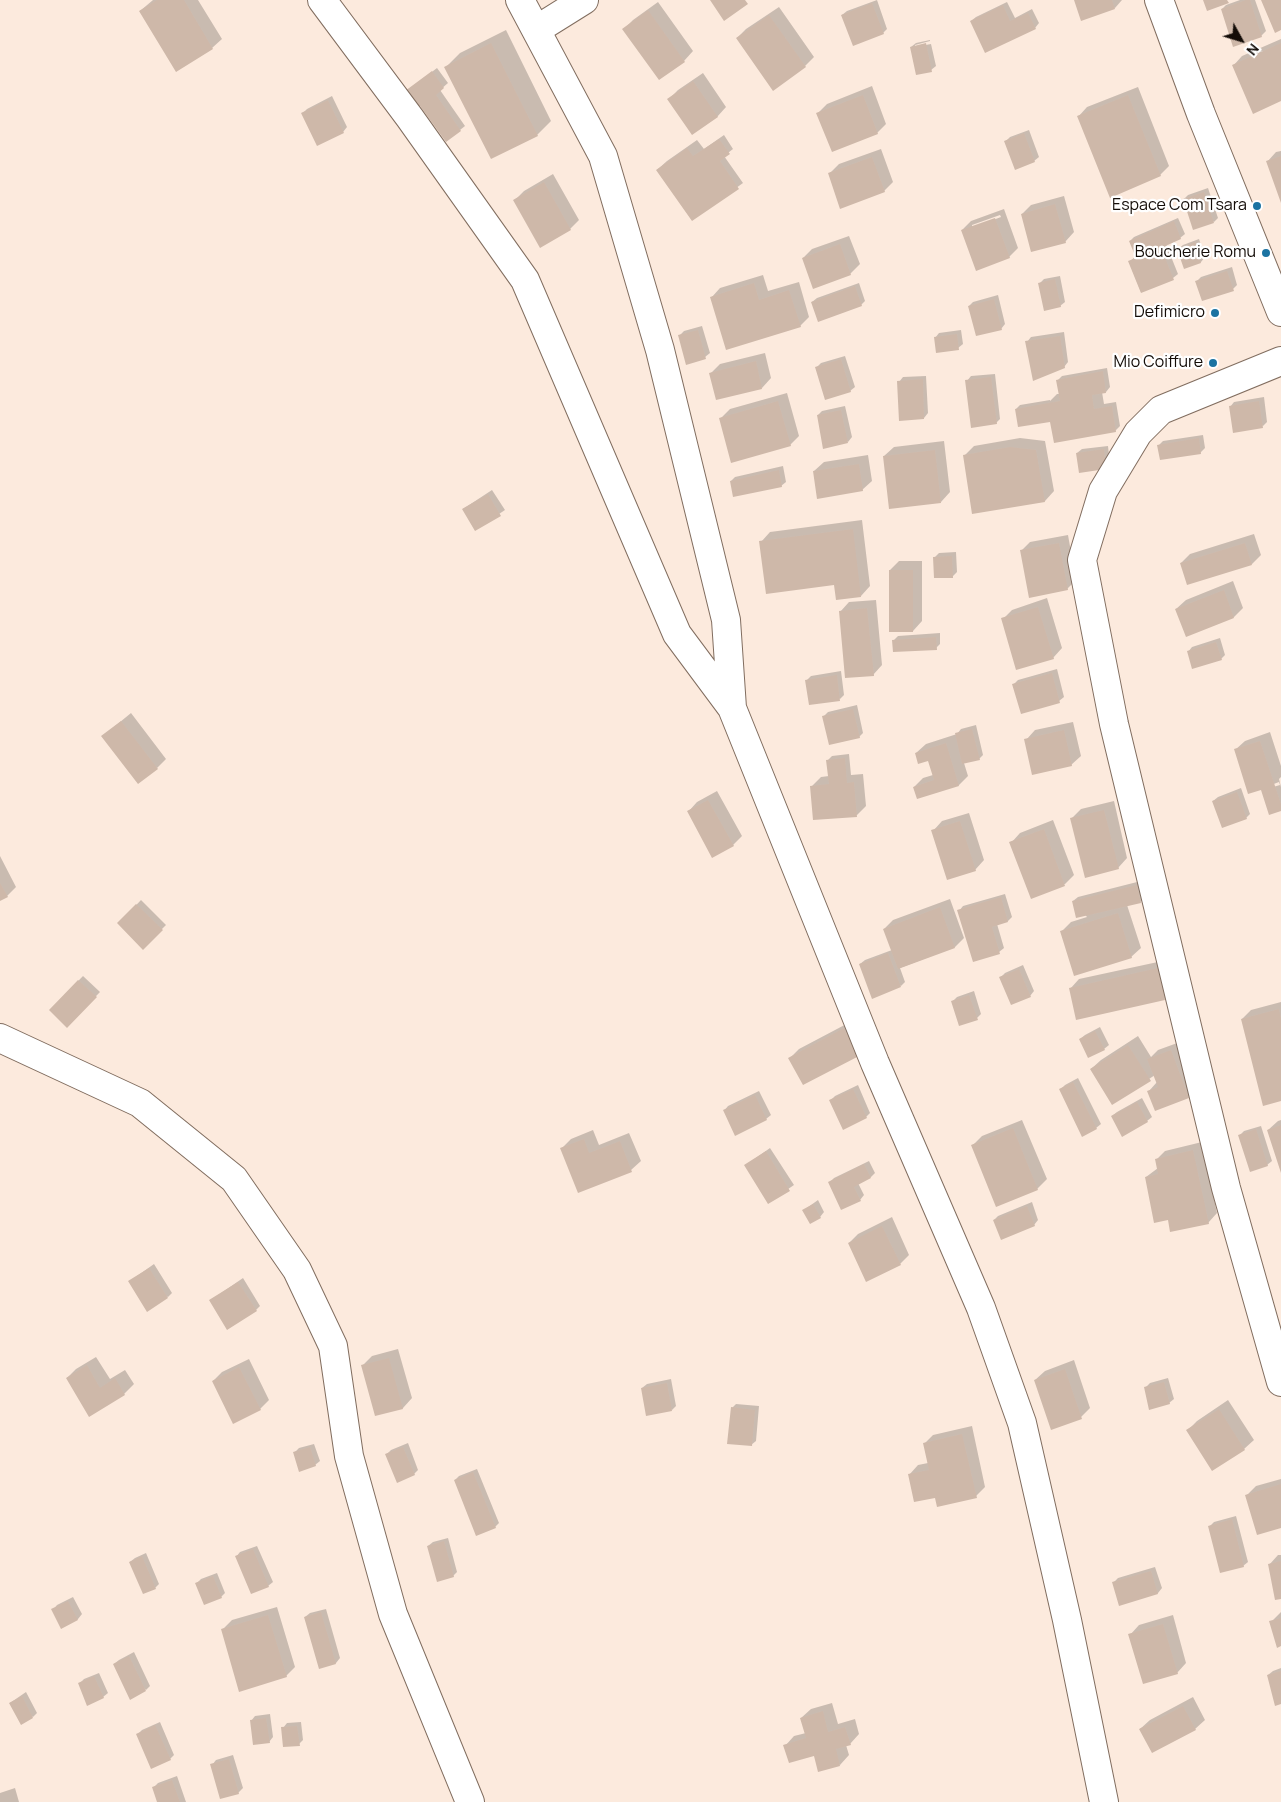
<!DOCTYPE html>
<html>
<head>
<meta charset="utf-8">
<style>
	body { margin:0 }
	#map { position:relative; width:1281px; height:1802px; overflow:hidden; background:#fceadd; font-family:Manrope,sans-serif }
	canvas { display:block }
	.north { position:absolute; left:1216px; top:15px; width:50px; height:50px; -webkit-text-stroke:4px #fff; paint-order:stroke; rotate:129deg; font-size:14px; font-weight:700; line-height:20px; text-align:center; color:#130c07 }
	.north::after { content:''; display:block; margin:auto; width:18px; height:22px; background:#130c07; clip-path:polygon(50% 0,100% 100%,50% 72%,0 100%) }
</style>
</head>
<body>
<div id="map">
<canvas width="1281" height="1802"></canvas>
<div class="north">N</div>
</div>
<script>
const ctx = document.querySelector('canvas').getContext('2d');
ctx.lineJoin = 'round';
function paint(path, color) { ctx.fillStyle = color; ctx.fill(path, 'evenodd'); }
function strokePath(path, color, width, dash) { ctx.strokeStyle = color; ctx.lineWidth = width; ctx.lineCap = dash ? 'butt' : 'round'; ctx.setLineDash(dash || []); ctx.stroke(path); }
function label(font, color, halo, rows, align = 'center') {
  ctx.font = font + ' Manrope,sans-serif'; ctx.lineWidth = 4.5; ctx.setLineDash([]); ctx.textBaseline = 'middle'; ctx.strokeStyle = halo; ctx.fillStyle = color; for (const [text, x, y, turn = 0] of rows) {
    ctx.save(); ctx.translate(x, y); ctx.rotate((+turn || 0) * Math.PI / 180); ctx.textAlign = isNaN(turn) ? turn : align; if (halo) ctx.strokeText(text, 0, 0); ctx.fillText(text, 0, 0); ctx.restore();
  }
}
paint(new Path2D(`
	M 153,0 L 198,0 L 222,39 L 212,48 L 140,11 Z
	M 877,0 L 887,29 L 883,33 L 842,15 L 847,11 Z
	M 1076,0 L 1122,0 L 1115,8 Z
	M 1240,0 L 1255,0 L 1266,31 L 1261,36 L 1222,9 L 1226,5 Z
	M 658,2 L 693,51 L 684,61 L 660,78 L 624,29 L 633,20 Z
	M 1007,2 L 1015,18 L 1032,9 L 1039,23 L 1035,28 L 971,21 L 976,17 Z
	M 779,7 L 814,57 L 805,66 L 737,38 L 746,29 Z
	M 506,30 L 551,121 L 537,135 L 446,67 L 460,53 Z
	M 1281,39 L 1281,100 L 1233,66 L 1242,56 Z
	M 930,40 L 930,41 L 915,45 L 915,47 L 931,44 L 936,66 L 931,70 L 911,47 L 916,43 Z
	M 437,68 L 448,83 L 440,90 L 465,126 L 460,130 L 420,104 L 407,91 Z
	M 703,73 L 726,107 L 717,117 L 669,99 L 678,90 Z
	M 872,86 L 886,124 L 877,133 L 818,113 L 827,104 Z
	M 1138,87 L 1169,166 L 1160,175 L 1078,117 L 1087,107 Z
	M 332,96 L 347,127 L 343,132 L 302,114 L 307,109 Z
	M 1029,130 L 1039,157 L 1034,161 L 1006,141 L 1010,137 Z
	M 724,135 L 733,149 L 724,156 L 743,183 L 692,220 L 657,170 L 667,161 L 697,140 L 704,149 Z
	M 881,149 L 893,182 L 884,191 L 830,173 L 839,164 Z
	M 1281,151 L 1281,200 L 1267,162 L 1276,152 Z
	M 553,174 L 579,220 L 570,229 L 515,200 L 524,191 Z
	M 1208,188 L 1218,218 L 1214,222 L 1184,199 L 1188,195 Z
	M 1064,196 L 1074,232 L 1065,242 L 1022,214 L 1031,205 Z
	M 1004,209 L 1018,248 L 1009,257 L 962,230 L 971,221 ZM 1000,215 L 1001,217 L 972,228 L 972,225 Z
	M 1178,218 L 1185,234 L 1180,238 L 1166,244 L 1178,274 L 1173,278 L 1141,292 L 1129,262 L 1136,256 L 1130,241 L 1134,237 Z
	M 849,236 L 860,264 L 850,274 L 803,258 L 812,249 Z
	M 1199,239 L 1205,257 L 1201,262 L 1185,267 L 1178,249 L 1183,245 Z
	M 1232,267 L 1237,285 L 1233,289 L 1197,281 L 1201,277 Z
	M 763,275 L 768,291 L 799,282 L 809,317 L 800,326 L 711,298 L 720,288 Z
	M 1060,276 L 1065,302 L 1060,306 L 1039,284 L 1044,279 Z
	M 859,283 L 865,301 L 861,305 L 812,302 L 817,298 Z
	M 998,295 L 1005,324 L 1001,329 L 969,306 L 973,302 Z
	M 702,326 L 710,353 L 705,357 L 679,336 L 684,331 Z
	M 961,330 L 963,344 L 958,348 L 935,338 L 939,333 Z
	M 1064,332 L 1068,362 L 1064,367 L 1027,342 L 1031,337 Z
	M 765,353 L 771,378 L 762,388 L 711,373 L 720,364 Z
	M 845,356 L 855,387 L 850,391 L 817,367 L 821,363 Z
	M 1107,368 L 1110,387 L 1106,392 L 1102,392 L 1104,404 L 1116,402 L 1120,426 L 1115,431 L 1051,421 L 1016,409 L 1020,405 L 1050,400 L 1050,401 L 1057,394 L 1060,394 L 1058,380 L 1062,376 Z
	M 995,374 L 1000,419 L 996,423 L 967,381 L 971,376 Z
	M 926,376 L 928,413 L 924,418 L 899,382 L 903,377 Z
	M 787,393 L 799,436 L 790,445 L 721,418 L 730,409 Z
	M 1264,397 L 1267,422 L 1263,426 L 1230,407 L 1234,402 Z
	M 845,406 L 852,437 L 848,442 L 818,415 L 822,411 Z
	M 1203,435 L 1205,448 L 1200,453 L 1159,445 L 1163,441 Z
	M 1020,438 L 1045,441 L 1054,491 L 1045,501 L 973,512 L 965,455 L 974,446 Z
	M 944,441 L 950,492 L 941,502 L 884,456 L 894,447 Z
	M 1108,446 L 1110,464 L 1077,453 L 1082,449 Z
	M 868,455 L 872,481 L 862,490 L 814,471 L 824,462 Z
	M 783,466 L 786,482 L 781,486 L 731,481 L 735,477 Z
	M 492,490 L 505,510 L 475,530 L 463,509 Z
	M 862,520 L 870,586 L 861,596 L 835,584 L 761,542 L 770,532 Z
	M 1254,534 L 1261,555 L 1252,564 L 1181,563 L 1190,554 Z
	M 1068,535 L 1076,580 L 1067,589 L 1021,551 L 1030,542 Z
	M 956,552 L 957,572 L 952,577 L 935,557 L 939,553 Z
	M 899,561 L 922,561 L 922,621 L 913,631 L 890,570 Z
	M 1233,581 L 1243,608 L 1234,617 L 1186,635 L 1176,609 L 1186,600 Z
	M 1047,598 L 1062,648 L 1053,658 L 1003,619 L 1012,610 Z
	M 876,600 L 882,665 L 873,675 L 840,612 L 849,602 Z
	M 940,633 L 940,644 L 936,648 L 894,640 L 898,636 Z
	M 1220,638 L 1225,655 L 1221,659 L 1188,652 L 1192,647 Z
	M 1057,669 L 1064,697 L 1059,701 L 1014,684 L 1018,680 Z
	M 841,671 L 844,695 L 840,699 L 807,680 L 811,676 Z
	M 857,705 L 863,733 L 859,737 L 824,716 L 828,712 Z
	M 131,713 L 166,759 L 157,768 L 103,736 Z
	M 1073,722 L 1081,756 L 1071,765 L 1026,740 L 1035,730 Z
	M 976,725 L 983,755 L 979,759 L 964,763 L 968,776 L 959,785 L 918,798 L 914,787 L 923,778 L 933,775 L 929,759 L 916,753 L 926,744 L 957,734 L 961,729 Z
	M 1270,732 L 1281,766 L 1281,777 L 1279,779 L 1281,787 L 1281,809 L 1263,790 L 1235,750 L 1245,741 ZM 1279,782 L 1280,785 L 1266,789 L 1266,787 Z
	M 849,754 L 851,775 L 863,774 L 866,806 L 857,815 L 815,819 L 812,786 L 821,777 L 829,776 L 828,760 L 832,756 Z
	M 1241,788 L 1250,814 L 1246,818 L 1213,801 L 1218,797 Z
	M 717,791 L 742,836 L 733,845 L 688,812 L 697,802 Z
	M 1114,801 L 1127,858 L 1118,868 L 1071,819 L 1081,809 Z
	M 969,813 L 984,860 L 975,870 L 933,831 L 942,821 Z
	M 1053,820 L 1074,875 L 1065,884 L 1032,897 L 1011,843 L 1020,833 Z
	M 0,856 L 16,887 L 7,896 L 0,900 Z
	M 1141,881 L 1145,898 L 1140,902 L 1127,905 L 1141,948 L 1131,957 L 1062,931 L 1071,922 L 1087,917 L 1073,901 L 1078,897 Z
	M 1005,894 L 1012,917 L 1008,921 L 997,924 L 1004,948 L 999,952 L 959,911 L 963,906 Z
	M 950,899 L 964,938 L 955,947 L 900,968 L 905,982 L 901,986 L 860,964 L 865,960 L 892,950 L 884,929 L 893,920 Z
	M 141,900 L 166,925 L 143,948 L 119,923 Z
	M 1167,960 L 1174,990 L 1164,999 L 1070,989 L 1079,979 Z
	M 1023,965 L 1034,991 L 1030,996 L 1000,978 L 1005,973 Z
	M 83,976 L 100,992 L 67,1026 L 50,1010 Z
	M 974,991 L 981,1014 L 977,1018 L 953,1001 L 957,997 Z
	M 1281,1002 L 1281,1100 L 1242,1019 L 1251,1010 Z
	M 854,1020 L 867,1045 L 789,1059 L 799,1049 Z
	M 1100,1027 L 1109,1045 L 1104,1049 L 1080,1039 L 1085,1035 Z
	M 1138,1036 L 1151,1057 L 1158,1050 L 1180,1042 L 1197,1088 L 1188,1097 L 1149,1091 L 1157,1082 L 1155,1075 L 1113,1103 L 1091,1069 L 1101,1060 Z
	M 1078,1078 L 1101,1124 L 1096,1128 L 1061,1089 L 1065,1085 Z
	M 858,1085 L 870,1113 L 866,1117 L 831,1100 L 835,1096 Z
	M 759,1091 L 771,1115 L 766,1119 L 724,1111 L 728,1106 Z
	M 1142,1098 L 1152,1117 L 1147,1121 L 1112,1116 L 1117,1112 Z
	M 1022,1120 L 1047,1179 L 1037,1189 L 972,1146 L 982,1136 Z
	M 1281,1120 L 1281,1171 L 1268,1130 L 1278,1121 Z
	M 1261,1126 L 1272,1161 L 1267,1165 L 1240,1135 L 1244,1131 Z
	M 593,1130 L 599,1145 L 629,1133 L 641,1161 L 631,1170 L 561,1149 L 571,1139 Z
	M 1202,1142 L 1217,1213 L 1208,1223 L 1168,1219 L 1146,1177 L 1158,1168 L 1156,1160 L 1165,1151 Z
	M 770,1148 L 794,1185 L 769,1202 L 746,1165 Z
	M 869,1161 L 875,1173 L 871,1177 L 858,1183 L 864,1195 L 860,1200 L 829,1183 L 834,1178 Z
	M 818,1200 L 824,1212 L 820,1217 L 804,1210 Z
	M 1032,1202 L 1038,1220 L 1034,1225 L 994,1220 L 998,1216 Z
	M 892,1217 L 909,1255 L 900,1264 L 849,1243 L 858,1234 Z
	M 154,1264 L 172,1293 L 168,1297 L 130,1281 Z
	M 243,1278 L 260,1306 L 256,1310 L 211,1300 Z
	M 398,1349 L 412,1398 L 403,1408 L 376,1415 L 363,1365 L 372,1356 Z
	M 96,1357 L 110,1379 L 125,1370 L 134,1384 L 124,1394 L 90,1415 L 67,1378 L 76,1369 Z
	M 249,1359 L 269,1400 L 260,1409 L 213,1381 L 222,1372 Z
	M 1074,1360 L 1090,1408 L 1081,1417 L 1035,1380 L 1045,1371 Z
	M 1168,1378 L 1174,1399 L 1169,1403 L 1145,1388 L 1150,1383 Z
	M 671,1379 L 676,1406 L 672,1410 L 642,1388 L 647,1384 Z
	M 1228,1400 L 1254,1440 L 1244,1449 L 1188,1430 L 1197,1421 Z
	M 736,1404 L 759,1406 L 756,1441 L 751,1445 L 732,1408 Z
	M 972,1426 L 985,1487 L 976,1496 L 936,1496 L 909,1475 L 918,1465 L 928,1463 L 924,1444 L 933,1435 Z
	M 408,1443 L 418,1470 L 414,1474 L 387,1454 L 391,1450 Z
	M 314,1444 L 320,1461 L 315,1465 L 294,1453 L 299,1448 Z
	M 477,1469 L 499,1523 L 495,1527 L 455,1480 L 459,1476 Z
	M 1281,1479 L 1281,1526 L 1247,1495 L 1256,1486 Z
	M 1236,1516 L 1248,1562 L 1243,1566 L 1210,1526 L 1214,1522 Z
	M 448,1538 L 457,1572 L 453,1576 L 428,1546 L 433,1542 Z
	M 257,1546 L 273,1582 L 268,1586 L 236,1557 L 240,1552 Z
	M 146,1553 L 159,1584 L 155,1588 L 130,1562 L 135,1558 Z
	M 1278,1555 L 1281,1555 L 1281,1597 L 1269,1565 Z
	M 1155,1567 L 1162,1588 L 1158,1593 L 1120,1604 L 1113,1583 L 1118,1578 Z
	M 217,1573 L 225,1593 L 221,1597 L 197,1583 L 201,1579 Z
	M 73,1597 L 82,1614 L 78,1619 L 62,1627 L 53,1610 L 57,1605 Z
	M 277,1607 L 295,1667 L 286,1676 L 222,1630 L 232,1620 Z
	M 326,1609 L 340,1658 L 336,1663 L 320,1667 L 305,1617 L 310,1613 Z
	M 1281,1612 L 1281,1645 L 1271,1622 Z
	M 1173,1615 L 1186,1663 L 1177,1673 L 1130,1635 L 1139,1625 Z
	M 134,1652 L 150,1686 L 146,1690 L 114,1664 L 119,1660 Z
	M 1281,1668 L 1281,1703 L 1268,1675 L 1273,1671 Z
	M 99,1673 L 108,1693 L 103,1697 L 79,1684 L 84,1679 Z
	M 26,1692 L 37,1713 L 33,1717 L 10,1703 Z
	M 1193,1697 L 1205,1720 L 1195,1729 L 1140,1729 L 1150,1720 Z
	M 832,1703 L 838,1724 L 855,1719 L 859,1734 L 850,1744 L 846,1745 L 849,1755 L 840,1765 L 785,1746 L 794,1736 L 806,1733 L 801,1718 L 811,1709 Z
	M 270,1714 L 273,1737 L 269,1742 L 251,1721 L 255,1716 Z
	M 160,1722 L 174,1755 L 170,1759 L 138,1734 L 142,1730 Z
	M 301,1722 L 303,1740 L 299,1744 L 283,1728 L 287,1723 Z
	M 233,1755 L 243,1788 L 238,1793 L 212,1765 L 216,1760 Z
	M 177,1776 L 186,1802 L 159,1802 L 153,1788 L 158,1783 Z
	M 15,1788 L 19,1802 L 0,1802 L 0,1793 Z`), '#0003');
paint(new Path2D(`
	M 157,0 L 184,0 L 213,49 L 176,72 L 139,11 Z
	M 710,0 L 745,0 L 748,4 L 724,21 Z
	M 1074,0 L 1112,0 L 1115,9 L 1081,21 Z
	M 1203,0 L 1227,0 L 1229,3 L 1207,11 Z
	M 1246,0 L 1250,0 L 1262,37 L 1233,47 L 1221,9 Z
	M 1261,0 L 1281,0 L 1281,30 L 1275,33 Z
	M 872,3 L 884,34 L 853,46 L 841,15 Z
	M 1003,5 L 1010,21 L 1028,13 L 1036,29 L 985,53 L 970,21 Z
	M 648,10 L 685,62 L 659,80 L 622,29 Z
	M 769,15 L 806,67 L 773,91 L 736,38 Z
	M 491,43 L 538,136 L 491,159 L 444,67 Z
	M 926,43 L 932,72 L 916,75 L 910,47 Z
	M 1281,43 L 1281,101 L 1253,114 L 1232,65 Z
	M 432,71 L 444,88 L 436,95 L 461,131 L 446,142 L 420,106 L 417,108 L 405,91 Z
	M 693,81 L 718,117 L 692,135 L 667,99 Z
	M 863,95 L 878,134 L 832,152 L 816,113 Z
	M 1128,95 L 1161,176 L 1110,198 L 1077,116 Z
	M 328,100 L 344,133 L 317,146 L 301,113 Z
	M 1024,133 L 1035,162 L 1015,170 L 1004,141 Z
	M 719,139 L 730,154 L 720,161 L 739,189 L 692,221 L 656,170 L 687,148 L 693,156 Z
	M 1281,156 L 1281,203 L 1266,161 Z
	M 872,157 L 885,192 L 840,209 L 828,173 Z
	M 544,182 L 571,230 L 540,248 L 513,200 Z
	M 1204,192 L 1214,223 L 1193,230 L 1183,199 Z
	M 1055,204 L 1066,243 L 1031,252 L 1021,214 Z
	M 995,218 L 1010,258 L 976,271 L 961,230 Z
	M 1174,221 L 1181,239 L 1161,248 L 1174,280 L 1141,293 L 1128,261 L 1136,258 L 1129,241 Z
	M 1195,242 L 1201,263 L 1184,269 L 1177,249 Z
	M 840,244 L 851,275 L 813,289 L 802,258 Z
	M 1227,271 L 1234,291 L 1202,301 L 1195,281 Z
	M 1055,279 L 1061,307 L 1044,311 L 1038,283 Z
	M 754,283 L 759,300 L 789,290 L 801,327 L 726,350 L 710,297 Z
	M 855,286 L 862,306 L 818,322 L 811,302 Z
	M 994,299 L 1002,330 L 976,336 L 968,306 Z
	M 698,330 L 706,359 L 686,365 L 678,335 Z
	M 957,334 L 959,350 L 936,353 L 934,337 Z
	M 1060,336 L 1065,368 L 1033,381 L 1025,341 Z
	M 841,359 L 851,392 L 825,400 L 815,367 Z
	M 756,361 L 762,389 L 716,400 L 709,373 Z
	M 1103,371 L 1106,393 L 1092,395 L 1094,409 L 1112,406 L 1116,432 L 1054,443 L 1050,422 L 1018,427 L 1015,409 L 1060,401 L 1056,380 Z
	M 991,377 L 997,424 L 971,428 L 965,380 Z
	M 923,379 L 924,419 L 899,421 L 897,381 Z
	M 778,401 L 791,446 L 731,463 L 719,418 Z
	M 1259,401 L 1263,428 L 1233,433 L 1229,406 Z
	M 841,410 L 848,443 L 823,449 L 817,415 Z
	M 1199,438 L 1201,454 L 1160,460 L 1157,445 Z
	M 1010,447 L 1036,450 L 1045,502 L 972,514 L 963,455 Z
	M 1104,449 L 1106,469 L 1079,473 L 1076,453 Z
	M 935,450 L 941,503 L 889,509 L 883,456 Z
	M 859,464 L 863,491 L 817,499 L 813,471 Z
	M 779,470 L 782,487 L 733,497 L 730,481 Z
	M 488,494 L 501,516 L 475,531 L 462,509 Z
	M 853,529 L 861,597 L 836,600 L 834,585 L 766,594 L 759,541 Z
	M 1059,543 L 1068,590 L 1029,598 L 1020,550 Z
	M 1245,543 L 1252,565 L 1187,585 L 1180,563 Z
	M 952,556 L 953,578 L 934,578 L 933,557 Z
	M 889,570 L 913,570 L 913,632 L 889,632 Z
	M 1224,590 L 1234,618 L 1186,637 L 1175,609 Z
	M 1038,607 L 1054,659 L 1016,670 L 1001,618 Z
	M 867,608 L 874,676 L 845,678 L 839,611 Z
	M 936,637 L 937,650 L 893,652 L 892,640 Z
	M 1216,642 L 1222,660 L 1192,669 L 1187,651 Z
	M 1052,673 L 1060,703 L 1021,714 L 1012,684 Z
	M 837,675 L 840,701 L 809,705 L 805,680 Z
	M 853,709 L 860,738 L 829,745 L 822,716 Z
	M 121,721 L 158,769 L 138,784 L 101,736 Z
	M 972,729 L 980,760 L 962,764 L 955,733 Z
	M 1064,730 L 1072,766 L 1032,775 L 1024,739 Z
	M 1260,741 L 1281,804 L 1281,811 L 1269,815 L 1261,790 L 1248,794 L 1234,749 Z
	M 946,743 L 959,786 L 917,799 L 913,787 L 934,780 L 928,761 L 918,764 L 915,753 Z
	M 845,758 L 847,783 L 854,782 L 857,817 L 813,820 L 810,786 L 829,784 L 826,760 Z
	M 1237,792 L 1247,819 L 1222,828 L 1212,801 Z
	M 708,800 L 734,846 L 712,858 L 687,811 Z
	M 1104,810 L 1119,869 L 1085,878 L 1070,818 Z
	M 960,821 L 976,871 L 947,880 L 931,830 Z
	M 1044,829 L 1065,886 L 1031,899 L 1009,842 Z
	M 0,883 L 8,897 L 0,901 Z
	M 1137,885 L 1141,903 L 1076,918 L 1072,901 Z
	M 1001,897 L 1008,922 L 992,927 L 1000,954 L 973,962 L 957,910 Z
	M 136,904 L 163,930 L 143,950 L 117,923 Z
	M 940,907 L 955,948 L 898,969 L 883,929 Z
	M 1118,913 L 1132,958 L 1074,976 L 1060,931 Z
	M 888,953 L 901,987 L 872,999 L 859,964 Z
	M 1158,968 L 1165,1000 L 1076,1020 L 1069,988 Z
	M 1019,969 L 1031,997 L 1011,1005 L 999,977 Z
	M 78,980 L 97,997 L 67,1028 L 49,1010 Z
	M 969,995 L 978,1020 L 959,1026 L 951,1001 Z
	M 1279,1009 L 1281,1019 L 1281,1101 L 1263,1106 L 1241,1019 Z
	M 844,1028 L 859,1056 L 803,1085 L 788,1058 Z
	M 1095,1031 L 1105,1050 L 1088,1058 L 1079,1039 Z
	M 1128,1045 L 1151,1081 L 1112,1105 L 1090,1069 Z
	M 1171,1050 L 1189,1098 L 1155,1111 L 1147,1091 L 1158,1087 L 1147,1059 Z
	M 1073,1082 L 1097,1129 L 1082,1137 L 1059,1089 Z
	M 853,1089 L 867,1118 L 843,1130 L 829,1100 Z
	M 755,1095 L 767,1120 L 735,1136 L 723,1110 Z
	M 1137,1102 L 1148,1122 L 1122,1137 L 1111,1116 Z
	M 1281,1125 L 1281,1173 L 1267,1130 Z
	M 1013,1128 L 1038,1190 L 996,1207 L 971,1145 Z
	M 1256,1129 L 1268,1166 L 1250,1172 L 1238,1135 Z
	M 584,1139 L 589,1153 L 620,1141 L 632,1172 L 578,1193 L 560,1148 Z
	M 1193,1150 L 1209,1224 L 1170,1232 L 1168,1220 L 1154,1223 L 1145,1177 L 1158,1174 L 1155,1159 Z
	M 766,1151 L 790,1191 L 768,1204 L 744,1165 Z
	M 864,1164 L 871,1178 L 854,1187 L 861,1201 L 841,1210 L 828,1182 Z
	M 813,1204 L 821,1218 L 810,1224 L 802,1210 Z
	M 1027,1206 L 1035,1226 L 1001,1240 L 993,1220 Z
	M 882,1226 L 901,1265 L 866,1282 L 848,1243 Z
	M 149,1268 L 168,1298 L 147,1312 L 128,1281 Z
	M 238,1282 L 257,1311 L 227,1330 L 209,1300 Z
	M 389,1358 L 403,1409 L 375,1416 L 361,1365 Z
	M 87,1365 L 100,1388 L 115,1378 L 125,1395 L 89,1417 L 66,1378 Z
	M 239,1367 L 261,1410 L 233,1424 L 212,1381 Z
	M 1065,1369 L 1082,1419 L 1051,1430 L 1034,1380 Z
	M 1164,1382 L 1170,1404 L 1149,1410 L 1144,1387 Z
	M 667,1383 L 672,1411 L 646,1416 L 641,1388 Z
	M 731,1407 L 755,1410 L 752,1446 L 727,1444 Z
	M 1219,1409 L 1245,1450 L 1212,1471 L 1186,1430 Z
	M 962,1434 L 977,1498 L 937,1507 L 935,1498 L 914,1502 L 908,1474 L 929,1470 L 923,1443 Z
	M 310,1447 L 316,1466 L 299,1472 L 293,1452 Z
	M 403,1447 L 415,1475 L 397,1483 L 385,1454 Z
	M 473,1472 L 496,1528 L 476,1536 L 454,1480 Z
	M 1281,1484 L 1281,1528 L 1257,1535 L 1245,1495 Z
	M 1232,1519 L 1244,1567 L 1220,1573 L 1208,1526 Z
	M 444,1541 L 454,1577 L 437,1582 L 427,1546 Z
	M 253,1549 L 269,1587 L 251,1594 L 235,1556 Z
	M 142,1556 L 156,1589 L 143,1594 L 129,1562 Z
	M 1281,1561 L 1281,1599 L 1275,1600 L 1268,1564 Z
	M 1151,1571 L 1158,1594 L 1119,1606 L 1112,1582 Z
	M 213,1576 L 222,1598 L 204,1605 L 195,1583 Z
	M 68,1601 L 78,1620 L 61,1629 L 51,1609 Z
	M 321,1612 L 336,1664 L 319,1669 L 304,1617 Z
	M 268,1615 L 287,1677 L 239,1692 L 221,1629 Z
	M 1281,1618 L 1281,1646 L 1277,1648 L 1269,1621 Z
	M 1163,1624 L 1178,1674 L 1143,1684 L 1128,1634 Z
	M 129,1656 L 146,1691 L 130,1700 L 113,1664 Z
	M 1281,1671 L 1281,1704 L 1275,1706 L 1267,1675 Z
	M 94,1676 L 104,1698 L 87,1706 L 78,1683 Z
	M 22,1696 L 33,1718 L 21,1725 L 9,1703 Z
	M 1183,1706 L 1196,1730 L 1152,1753 L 1139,1729 Z
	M 823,1711 L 828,1732 L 845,1727 L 851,1745 L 836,1749 L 840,1766 L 818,1772 L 814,1756 L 789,1763 L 783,1745 L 806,1738 L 800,1718 Z
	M 266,1718 L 270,1743 L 253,1745 L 250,1720 Z
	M 155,1725 L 171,1760 L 151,1769 L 136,1734 Z
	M 297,1726 L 300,1746 L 283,1747 L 281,1727 Z
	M 229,1759 L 239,1794 L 220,1799 L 210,1764 Z
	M 172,1780 L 180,1802 L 157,1802 L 152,1787 Z`), '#ceb8a9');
const street = new Path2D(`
	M 322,0 L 410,118 L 525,280 L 677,634 L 732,708
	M 520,0 L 603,156 L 660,350 L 726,620 L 732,708 L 875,1063 L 981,1308 L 1022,1423 L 1067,1620 L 1104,1802
	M 536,30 L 584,0
	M 1281,361 L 1161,410 L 1138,433 L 1103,491 L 1082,560 L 1114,724 L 1226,1188 L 1281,1382
	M 0,1038 L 140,1103 L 234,1179 L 297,1270 L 333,1346 L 349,1456 L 393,1614 L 470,1802`);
const secondary = new Path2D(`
	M 1159,0 L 1201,114 L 1281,312`);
strokePath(street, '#816d5f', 30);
strokePath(secondary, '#816d5f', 30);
strokePath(street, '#fff', 28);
strokePath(secondary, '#fff', 28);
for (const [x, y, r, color] of [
	[1257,206,5,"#1b73a2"],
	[1266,253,5,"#1b73a2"],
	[1215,313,5,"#1b73a2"],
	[1213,363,5,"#1b73a2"]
]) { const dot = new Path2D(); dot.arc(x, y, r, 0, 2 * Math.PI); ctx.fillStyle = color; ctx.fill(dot); strokePath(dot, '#fff', 2); }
label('16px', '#130c07', '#fff', [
	["Espace Com Tsara",1247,206],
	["Boucherie Romu",1256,253],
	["Defimicro",1205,313],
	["Mio Coiffure",1203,363]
], 'right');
</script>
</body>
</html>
